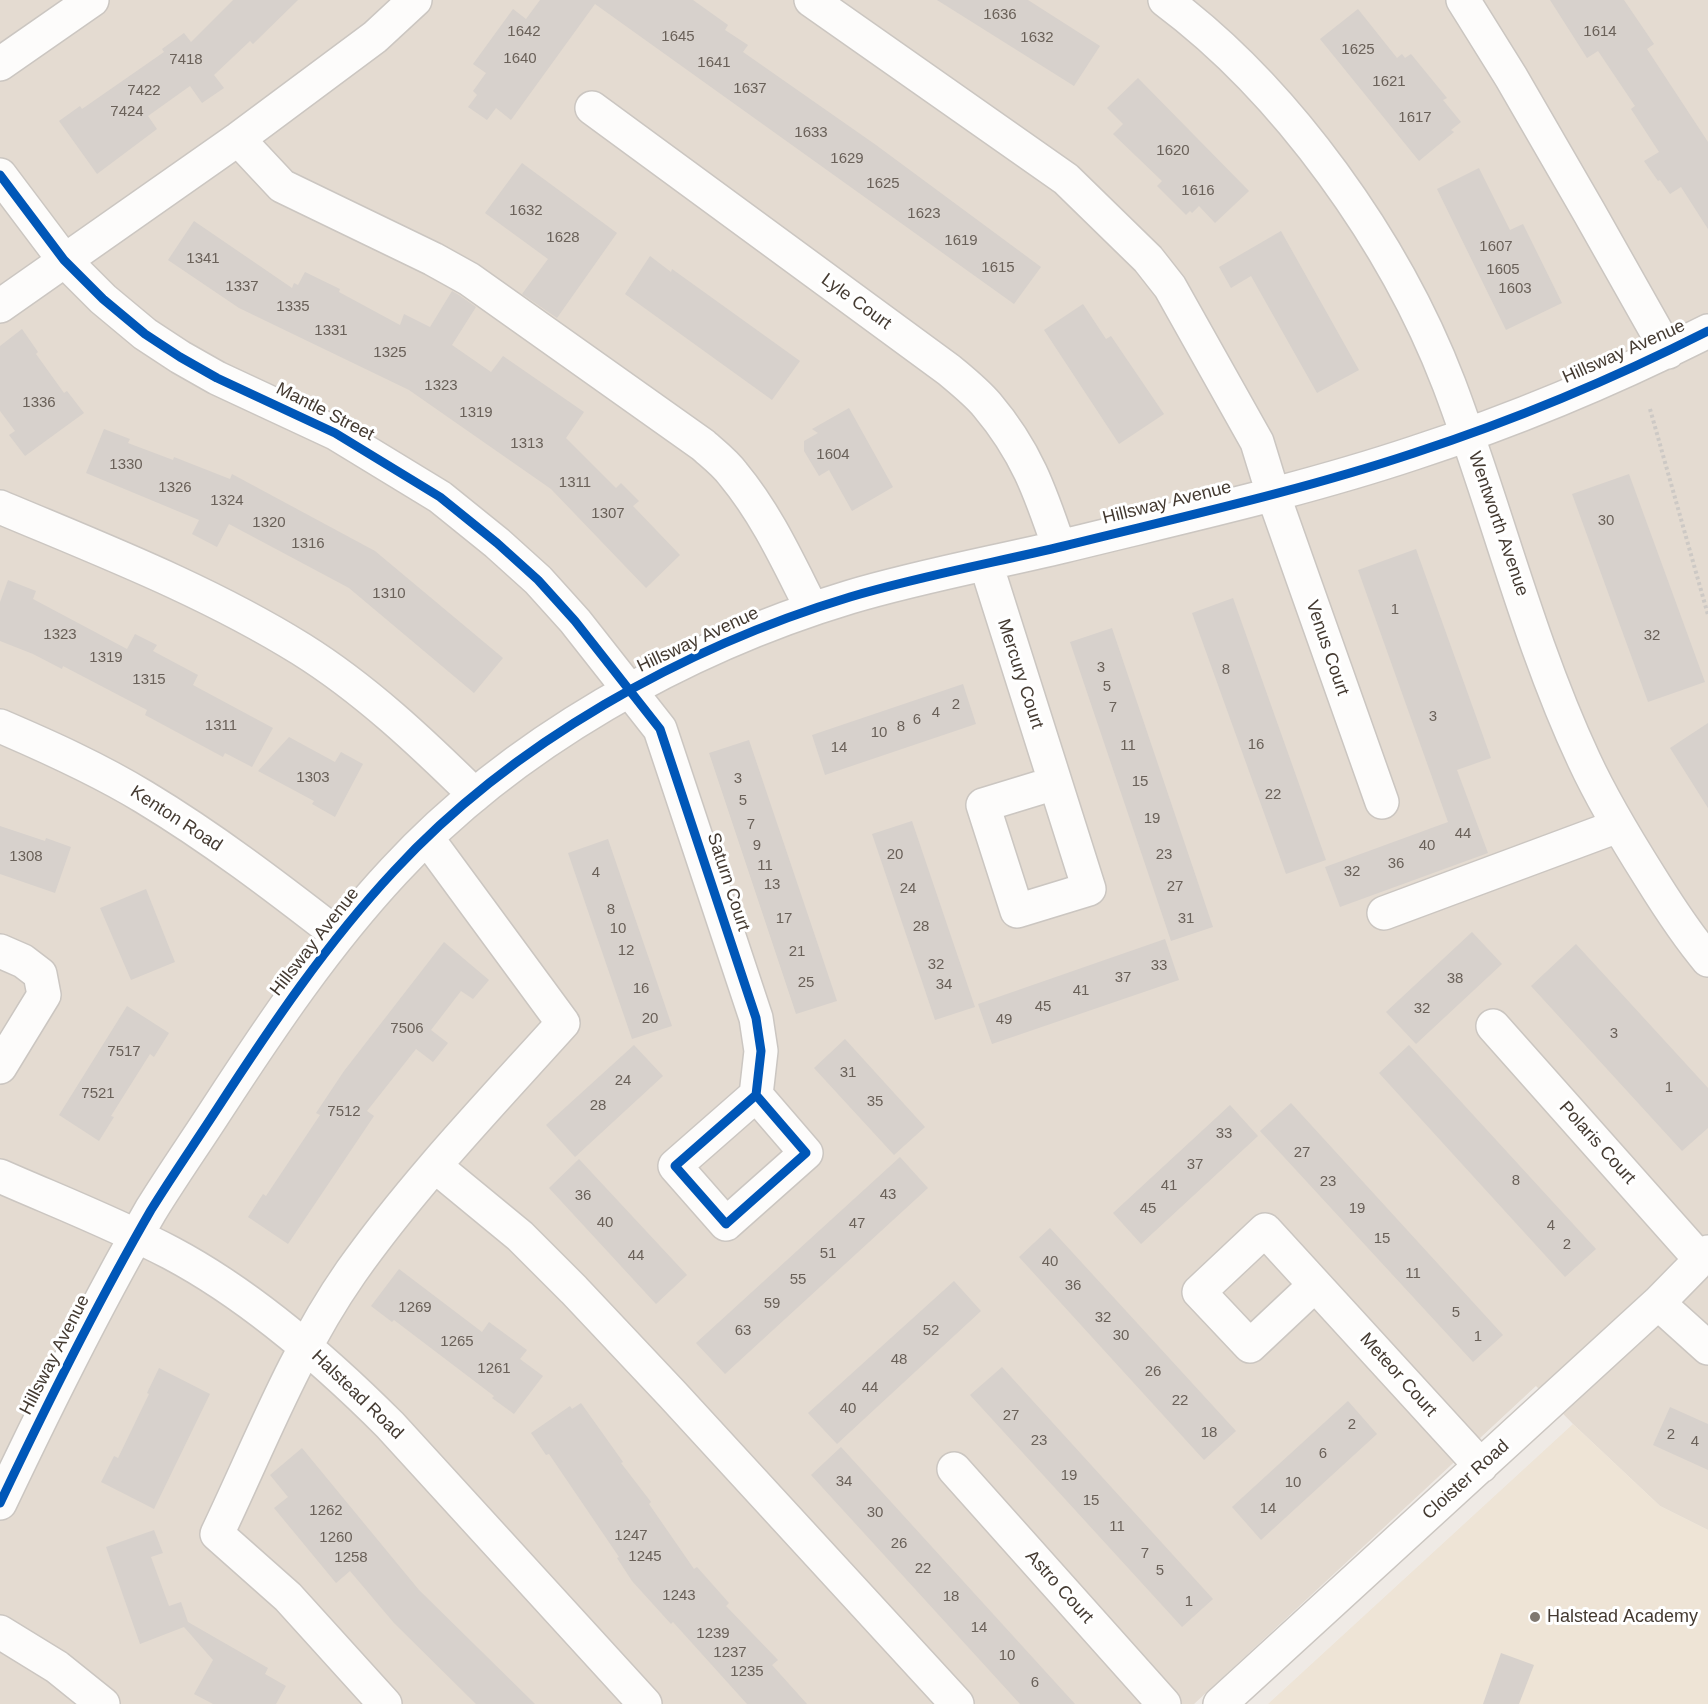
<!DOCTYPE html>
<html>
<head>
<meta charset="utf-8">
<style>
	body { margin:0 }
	canvas { display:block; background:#efeae5 }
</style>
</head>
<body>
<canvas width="1708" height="1704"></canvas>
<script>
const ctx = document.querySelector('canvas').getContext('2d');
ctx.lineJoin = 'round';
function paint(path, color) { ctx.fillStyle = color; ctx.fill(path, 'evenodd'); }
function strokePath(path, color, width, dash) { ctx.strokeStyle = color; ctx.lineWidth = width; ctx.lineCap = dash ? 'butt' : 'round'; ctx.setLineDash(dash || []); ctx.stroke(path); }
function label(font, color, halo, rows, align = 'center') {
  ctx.font = font + ' Arial,sans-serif'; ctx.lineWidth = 6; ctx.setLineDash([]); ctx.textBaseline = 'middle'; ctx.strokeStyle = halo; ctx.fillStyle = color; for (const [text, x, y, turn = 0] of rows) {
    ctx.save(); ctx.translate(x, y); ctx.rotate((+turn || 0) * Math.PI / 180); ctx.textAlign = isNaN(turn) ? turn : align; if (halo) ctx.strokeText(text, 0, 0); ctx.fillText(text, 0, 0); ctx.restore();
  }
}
paint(new Path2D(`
	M 0,0 L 1708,0 L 1708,1530 L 1660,1506 L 1573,1424 L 1536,1386 L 1194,1704 L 0,1704 Z`), '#e4dbd1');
paint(new Path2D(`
	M 1573,1424 L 1660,1506 L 1708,1530 L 1708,1704 L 1268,1704 Z`), '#eee4d6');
paint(new Path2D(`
	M 233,0 L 298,0 L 253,44 L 250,41 L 214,75 L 224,88 L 202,103 L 190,86 L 148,116 L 157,129 L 97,174 L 59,121 L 80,106 L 82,109 L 164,52 L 162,49 L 184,33 L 191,42 Z
	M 540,0 L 693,0 L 728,25 L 725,30 L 748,45 L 743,52 L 876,145 L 1041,267 L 1014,304 L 595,4 L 511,120 L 496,108 L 487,120 L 468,107 L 477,95 L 473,91 L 486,73 L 473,64 L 513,9 L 526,19 Z
	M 937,0 L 1028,0 L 1100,46 L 1074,86 Z
	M 1550,0 L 1624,0 L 1654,44 L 1647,49 L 1708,142 L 1708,229 L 1681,187 L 1670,194 L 1660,180 L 1658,181 L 1644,161 L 1659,152 L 1631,109 L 1635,106 L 1598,51 L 1587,58 Z
	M 1358,9 L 1397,58 L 1402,54 L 1405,58 L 1411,54 L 1447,98 L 1443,100 L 1461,122 L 1451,130 L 1454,132 L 1419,161 L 1320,39 Z
	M 1138,78 L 1249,191 L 1215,223 L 1199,206 L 1192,213 L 1190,211 L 1186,215 L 1157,186 L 1162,181 L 1113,134 L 1123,124 L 1107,108 Z
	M 522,163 L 617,233 L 557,318 L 522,294 L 548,259 L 485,213 Z
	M 1479,168 L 1510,230 L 1523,224 L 1562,303 L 1506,330 L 1437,189 Z
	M 194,221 L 292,288 L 294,283 L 298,285 L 305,272 L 340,289 L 339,292 L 400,325 L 404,314 L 430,327 L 452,291 L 459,295 L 476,307 L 452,345 L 491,372 L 503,356 L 584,412 L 566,438 L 616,488 L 621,483 L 639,501 L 633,506 L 680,555 L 646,588 L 551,489 L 409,390 L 239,308 L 168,260 Z
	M 1281,231 L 1359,370 L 1317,393 L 1251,276 L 1231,288 L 1219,267 Z
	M 650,256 L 671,272 L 672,269 L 800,361 L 772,400 L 625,294 Z
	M 1083,304 L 1106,339 L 1111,336 L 1164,414 L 1119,444 L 1044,330 Z
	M 22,329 L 38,352 L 36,354 L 64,393 L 67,391 L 84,413 L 25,456 L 9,435 L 15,431 L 0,411 L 0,346 Z
	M 849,408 L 893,487 L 852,511 L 829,470 L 819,476 L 804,451 L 804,441 L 818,433 L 812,429 Z
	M 104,429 L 130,439 L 128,443 L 173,460 L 174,457 L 230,479 L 232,474 L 375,551 L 503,658 L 474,693 L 349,588 L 229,524 L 217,547 L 192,534 L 199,520 L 86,473 Z
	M 1629,474 L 1705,682 L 1648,702 L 1572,494 Z
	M 1416,549 L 1491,758 L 1457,770 L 1488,853 L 1340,907 L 1325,867 L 1448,822 L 1358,570 Z
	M 8,580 L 36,591 L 33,599 L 127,649 L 135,634 L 157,645 L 153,651 L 198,675 L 193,685 L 273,728 L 252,767 L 225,753 L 223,757 L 145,715 L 147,710 L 63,666 L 62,669 L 33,654 L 0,641 L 0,602 Z
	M 1233,598 L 1326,860 L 1286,874 L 1192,613 Z
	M 1112,628 L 1213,927 L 1171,941 L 1070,642 Z
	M 963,684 L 976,724 L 825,775 L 812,735 Z
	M 1708,723 L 1708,808 L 1670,748 Z
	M 289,737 L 335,762 L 341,752 L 363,764 L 335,817 L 312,804 L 314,801 L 258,771 Z
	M 749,740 L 837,1001 L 796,1014 L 709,753 Z
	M 912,821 L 975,1007 L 935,1020 L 872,834 Z
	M 0,826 L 45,841 L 46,838 L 71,847 L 55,893 L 0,874 Z
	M 608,839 L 672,1026 L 632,1039 L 568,853 Z
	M 146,889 L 175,962 L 131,980 L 100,908 Z
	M 1472,932 L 1502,964 L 1416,1044 L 1386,1012 Z
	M 1165,939 L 1179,980 L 992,1044 L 978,1004 Z
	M 444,942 L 489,980 L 473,999 L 461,991 L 431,1030 L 448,1043 L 433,1062 L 416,1049 L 367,1111 L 374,1116 L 288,1244 L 248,1217 L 263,1194 L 266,1196 L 320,1115 L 316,1113 L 344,1071 Z
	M 1576,944 L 1708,1088 L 1708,1128 L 1682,1151 L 1531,986 Z
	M 127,1006 L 169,1033 L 154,1057 L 150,1054 L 111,1116 L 114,1117 L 99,1141 L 59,1115 Z
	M 845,1039 L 925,1127 L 894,1155 L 814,1068 Z
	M 634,1045 L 663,1076 L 575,1157 L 546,1125 Z
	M 1409,1045 L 1596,1249 L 1565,1277 L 1379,1073 Z
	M 1291,1103 L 1503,1335 L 1473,1362 L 1260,1131 Z
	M 1230,1105 L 1258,1136 L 1141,1244 L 1113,1213 Z
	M 900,1157 L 928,1188 L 725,1374 L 696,1343 Z
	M 579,1159 L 687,1275 L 656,1304 L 549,1188 Z
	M 1050,1228 L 1236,1431 L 1204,1460 L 1019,1257 Z
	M 399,1269 L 482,1332 L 489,1322 L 527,1350 L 520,1359 L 543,1376 L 514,1414 L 492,1398 L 494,1396 L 394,1320 L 392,1322 L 371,1306 Z
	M 954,1281 L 981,1311 L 837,1444 L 808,1413 Z
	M 1002,1367 L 1213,1599 L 1182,1627 L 970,1395 Z
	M 159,1368 L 210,1394 L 154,1509 L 101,1482 L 114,1456 L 118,1458 L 149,1394 L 147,1393 Z
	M 1348,1401 L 1377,1434 L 1261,1540 L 1232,1507 Z
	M 581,1403 L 623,1462 L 621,1463 L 651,1502 L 649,1504 L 694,1569 L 697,1567 L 729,1603 L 726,1606 L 778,1660 L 772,1665 L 807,1704 L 747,1704 L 673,1622 L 671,1624 L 632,1581 L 617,1558 L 619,1557 L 549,1454 L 546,1455 L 531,1433 L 570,1406 L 572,1409 Z
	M 1670,1407 L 1708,1424 L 1708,1470 L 1653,1445 Z
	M 841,1447 L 1075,1704 L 1020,1704 L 811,1475 Z
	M 302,1448 L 419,1590 L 535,1704 L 476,1704 L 394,1623 L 350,1571 L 336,1583 L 274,1508 L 288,1497 L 270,1475 Z
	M 154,1530 L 163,1553 L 151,1557 L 169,1606 L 181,1602 L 188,1622 L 268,1668 L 265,1674 L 286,1686 L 276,1704 L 213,1704 L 194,1694 L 213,1660 L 184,1627 L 140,1644 L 106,1547 Z
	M 1501,1653 L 1534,1665 L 1519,1704 L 1483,1704 Z`), '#d7d1cc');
const minor = new Path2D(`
	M 811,0 L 1066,179 L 1148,259 L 1170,287 L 1257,442 L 1273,494 L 1382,802
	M 1165,0 C 1287,91 1395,243 1449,384 C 1496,508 1528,640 1584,760 C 1603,801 1626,839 1650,877 C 1668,906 1686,934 1708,960
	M 1463,0 L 1511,77 L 1589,212 L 1668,352
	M 0,64 L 92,0
	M 592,108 L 949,370 C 962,381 976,392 987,405 C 1026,451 1040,491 1059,547
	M 238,139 L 282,186 L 433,259 L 469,279 L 703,445 C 713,454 725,463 733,474 C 767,515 788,562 812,609
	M 0,175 L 64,260 L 103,299 L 145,334 L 180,357 L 217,378 L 335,433 L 440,497 L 497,543 L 538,580 L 575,621 L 660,729 L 756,1018 L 761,1051 L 756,1095 L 675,1166 L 726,1224 L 806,1153 L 756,1095
	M 0,306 L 238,139 L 375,37 L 415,0
	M 0,507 C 102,550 206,590 301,649 C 365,689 421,742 475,795
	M 986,564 L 1089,889 L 1017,911 L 983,805 L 1055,783
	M 0,726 C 49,747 98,769 144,797 C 212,838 275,886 338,935
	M 1384,913 L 1618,826
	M 0,951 L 23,961 L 40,974 L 44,995 L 0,1067
	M 1493,1026 L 1701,1260
	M 435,1166 L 520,1236 L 574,1290 L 672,1394 L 957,1704
	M 0,1176 C 57,1201 116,1224 171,1253 C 252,1296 326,1361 390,1425 L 645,1704
	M 1315,1285 L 1250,1346 L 1199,1292 L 1265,1230 L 1481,1466
	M 1658,1303 L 1708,1348
	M 954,1469 L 1164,1704
	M 0,1503 C 47,1404 96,1305 151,1210 C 172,1176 195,1143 217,1109 C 271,1026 326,944 394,871 C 512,743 684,647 850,597 C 920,576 993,563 1064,546 C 1181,517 1300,491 1414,453 C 1515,420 1613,379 1708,331
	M 0,1632 L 57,1667 L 103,1704
	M 385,1704 L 288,1597 L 217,1534 C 259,1446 295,1352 351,1272 C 414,1183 490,1104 563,1023 L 427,838
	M 1220,1704 L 1658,1303 L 1708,1252`);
strokePath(minor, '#cbc6c1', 36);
strokePath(new Path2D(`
	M 1650,409 L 1708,615`), '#cdc9c5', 4, [3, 3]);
strokePath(minor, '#fdfcfb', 33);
strokePath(new Path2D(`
	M 0,175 L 64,260 L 103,299 L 145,334 L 180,357 L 217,378 L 335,433 L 440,497 L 497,543 L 538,580 L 575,621 L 660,729 L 756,1018 L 761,1051 L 756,1095 L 675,1166 L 726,1224 L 806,1153 L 756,1095
	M 0,1503 C 47,1404 96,1305 151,1210 C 172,1176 195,1143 217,1109 C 271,1026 326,944 394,871 C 512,743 684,647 850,597 C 920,576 993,563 1064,546 C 1181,517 1300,491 1414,453 C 1515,420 1613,379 1708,331`), '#0057b8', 9);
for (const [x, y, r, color] of [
	[1535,1617,6,"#807870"]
]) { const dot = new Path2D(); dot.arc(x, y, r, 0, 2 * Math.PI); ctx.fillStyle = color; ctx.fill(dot); strokePath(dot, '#fff', 2); }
label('15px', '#6a6159', null, [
	["1636",1000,15],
	["1642",524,32],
	["1614",1600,32],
	["1645",678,37],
	["1632",1037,38],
	["1625",1358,50],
	["1640",520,59],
	["7418",186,60],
	["1641",714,63],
	["1621",1389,82],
	["1637",750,89],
	["7422",144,91],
	["7424",127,112],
	["1617",1415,118],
	["1633",811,133],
	["1620",1173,151],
	["1629",847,159],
	["1625",883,184],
	["1616",1198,191],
	["1632",526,211],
	["1623",924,214],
	["1628",563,238],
	["1619",961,241],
	["1607",1496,247],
	["1341",203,259],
	["1615",998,268],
	["1605",1503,270],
	["1337",242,287],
	["1603",1515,289],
	["1335",293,307],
	["1331",331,331],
	["1325",390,353],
	["1323",441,386],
	["1336",39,403],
	["1319",476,413],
	["1313",527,444],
	["1604",833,455],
	["1330",126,465],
	["1311",575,483],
	["1326",175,488],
	["1324",227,501],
	["1307",608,514],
	["30",1606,521],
	["1320",269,523],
	["1316",308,544],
	["1310",389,594],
	["1",1395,610],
	["1323",60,635],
	["32",1652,636],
	["1319",106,658],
	["3",1101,668],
	["8",1226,670],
	["1315",149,680],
	["5",1107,687],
	["2",956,705],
	["7",1113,708],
	["4",936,713],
	["3",1433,717],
	["6",917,720],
	["1311",221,726],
	["8",901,727],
	["10",879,733],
	["16",1256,745],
	["11",1128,746],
	["14",839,748],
	["1303",313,778],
	["3",738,779],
	["15",1140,782],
	["22",1273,795],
	["5",743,801],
	["19",1152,819],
	["7",751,825],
	["44",1463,834],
	["9",757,846],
	["40",1427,846],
	["20",895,855],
	["23",1164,855],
	["1308",26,857],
	["36",1396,864],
	["11",765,866],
	["32",1352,872],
	["4",596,873],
	["13",772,885],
	["27",1175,887],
	["24",908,889],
	["8",611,910],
	["17",784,919],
	["31",1186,919],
	["28",921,927],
	["10",618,929],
	["12",626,951],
	["21",797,952],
	["32",936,965],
	["33",1159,966],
	["37",1123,978],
	["38",1455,979],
	["25",806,983],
	["34",944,985],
	["16",641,989],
	["41",1081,991],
	["45",1043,1007],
	["32",1422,1009],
	["20",650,1019],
	["49",1004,1020],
	["7506",407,1029],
	["3",1614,1034],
	["7517",124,1052],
	["31",848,1073],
	["24",623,1081],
	["1",1669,1088],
	["7521",98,1094],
	["35",875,1102],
	["28",598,1106],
	["7512",344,1112],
	["33",1224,1134],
	["27",1302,1153],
	["37",1195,1165],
	["8",1516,1181],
	["23",1328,1182],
	["41",1169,1186],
	["43",888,1195],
	["36",583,1196],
	["45",1148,1209],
	["19",1357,1209],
	["40",605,1223],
	["47",857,1224],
	["4",1551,1226],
	["15",1382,1239],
	["2",1567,1245],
	["51",828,1254],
	["44",636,1256],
	["40",1050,1262],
	["11",1413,1274],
	["55",798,1280],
	["36",1073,1286],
	["59",772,1304],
	["1269",415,1308],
	["5",1456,1313],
	["32",1103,1318],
	["63",743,1331],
	["52",931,1331],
	["30",1121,1336],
	["1",1478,1337],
	["1265",457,1342],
	["48",899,1360],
	["1261",494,1369],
	["26",1153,1372],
	["44",870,1388],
	["22",1180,1401],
	["40",848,1409],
	["27",1011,1416],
	["2",1352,1425],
	["18",1209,1433],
	["2",1671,1435],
	["23",1039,1441],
	["4",1695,1442],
	["6",1323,1454],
	["19",1069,1476],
	["34",844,1482],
	["10",1293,1483],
	["15",1091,1501],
	["14",1268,1509],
	["1262",326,1511],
	["30",875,1513],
	["11",1117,1527],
	["1247",631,1536],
	["1260",336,1538],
	["26",899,1544],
	["7",1145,1554],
	["1245",645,1557],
	["1258",351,1558],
	["22",923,1569],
	["5",1160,1571],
	["1243",679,1596],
	["18",951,1597],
	["1",1189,1602],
	["14",979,1628],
	["1239",713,1634],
	["1237",730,1653],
	["10",1007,1656],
	["1235",747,1672],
	["6",1035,1683]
]);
label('18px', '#443a31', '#fff', [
	["Lyle Court",856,302,36],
	["Hillsway Avenue",1624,352,-24],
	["Mantle Street",325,412,27],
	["Hillsway Avenue",1167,503,-14],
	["Wentworth Avenue",1498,524,71],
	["Hillsway Avenue",698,640,-25],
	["Venus Court",1327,648,71],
	["Mercury Court",1020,674,72],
	["Kenton Road",176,819,33],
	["Saturn Court",728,882,72],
	["Hillsway Avenue",315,942,-52],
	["Polaris Court",1597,1143,48],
	["Hillsway Avenue",55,1355,-63],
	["Meteor Court",1398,1375,48],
	["Halstead Road",357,1395,44],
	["Cloister Road",1466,1480,-42],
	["Astro Court",1059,1587,48]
]);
label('18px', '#443a31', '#fff', [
	["Halstead Academy",1547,1617]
], 'left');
</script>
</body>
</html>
